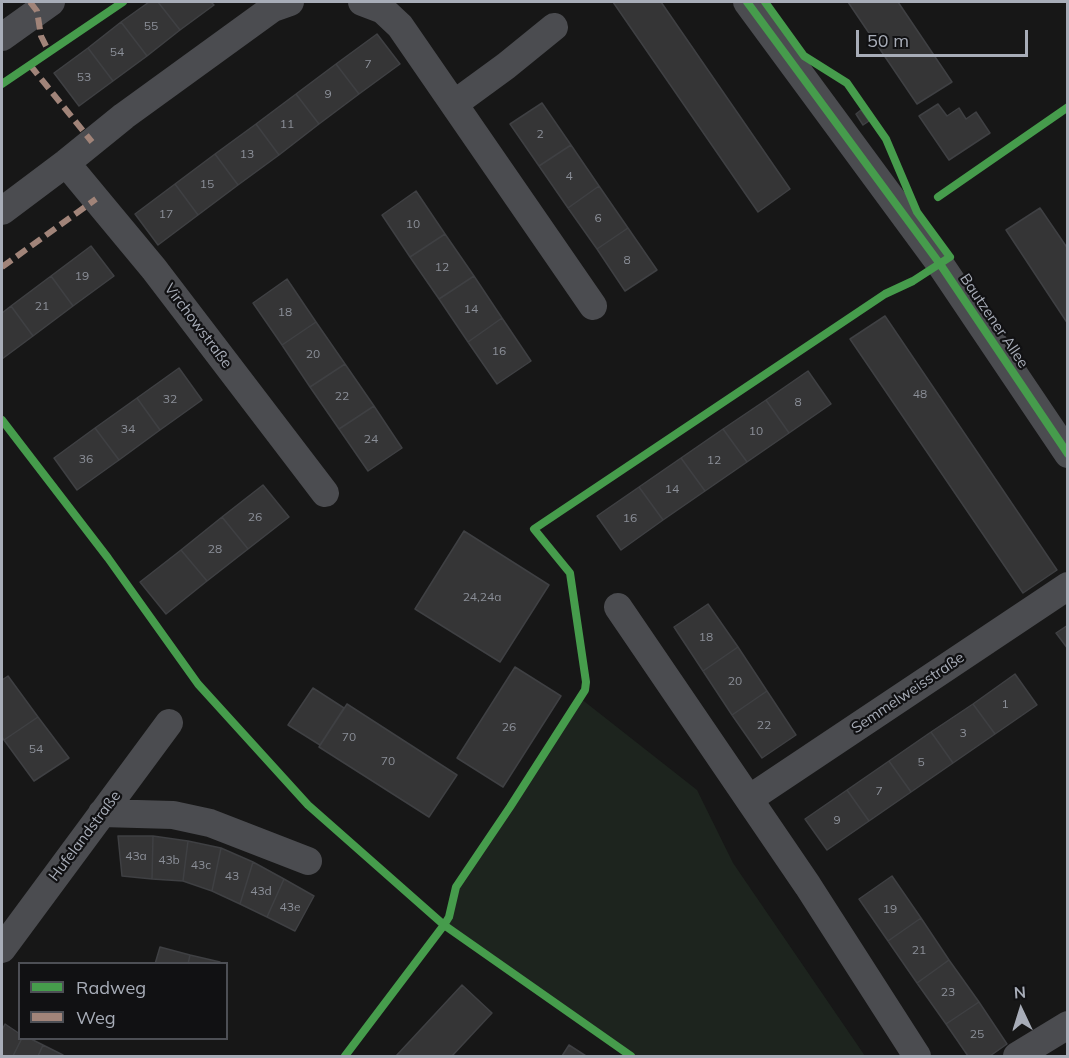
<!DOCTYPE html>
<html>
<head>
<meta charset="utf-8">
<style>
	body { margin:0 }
	#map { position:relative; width:1069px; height:1058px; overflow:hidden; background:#171717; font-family:Mulish,sans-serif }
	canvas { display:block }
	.frame { position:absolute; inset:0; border:3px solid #a8adb8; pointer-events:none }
	.legend { position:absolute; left:18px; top:962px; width:210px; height:78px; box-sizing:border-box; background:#111113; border:2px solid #4d4f55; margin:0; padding:8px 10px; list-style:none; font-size:18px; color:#a8adb8 }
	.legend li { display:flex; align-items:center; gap:12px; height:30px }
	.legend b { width:30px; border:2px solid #4d4f55 }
	.north { position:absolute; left:991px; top:980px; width:60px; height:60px; -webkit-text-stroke:4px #111113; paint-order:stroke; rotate:356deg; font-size:16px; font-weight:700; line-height:24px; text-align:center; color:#a8adb8 }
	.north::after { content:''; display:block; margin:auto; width:21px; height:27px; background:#a8adb8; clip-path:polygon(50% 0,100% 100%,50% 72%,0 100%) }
	.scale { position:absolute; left:856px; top:30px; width:172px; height:27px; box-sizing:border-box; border:3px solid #a8adb8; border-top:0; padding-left:8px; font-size:18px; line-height:21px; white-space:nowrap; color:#a8adb8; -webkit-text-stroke:4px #111113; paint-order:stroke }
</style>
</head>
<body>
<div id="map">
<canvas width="1069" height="1058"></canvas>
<div class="frame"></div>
<ul class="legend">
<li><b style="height:8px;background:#469c4c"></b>Radweg</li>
<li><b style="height:8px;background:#a18479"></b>Weg</li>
</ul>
<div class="north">N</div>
<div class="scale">50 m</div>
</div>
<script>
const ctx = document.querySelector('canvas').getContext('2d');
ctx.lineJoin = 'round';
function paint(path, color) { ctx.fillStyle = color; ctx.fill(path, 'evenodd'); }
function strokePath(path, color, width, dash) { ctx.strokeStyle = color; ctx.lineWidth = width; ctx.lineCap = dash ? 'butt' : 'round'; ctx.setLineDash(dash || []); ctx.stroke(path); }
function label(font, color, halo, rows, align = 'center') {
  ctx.font = font + ' Mulish,sans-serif'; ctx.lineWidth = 4.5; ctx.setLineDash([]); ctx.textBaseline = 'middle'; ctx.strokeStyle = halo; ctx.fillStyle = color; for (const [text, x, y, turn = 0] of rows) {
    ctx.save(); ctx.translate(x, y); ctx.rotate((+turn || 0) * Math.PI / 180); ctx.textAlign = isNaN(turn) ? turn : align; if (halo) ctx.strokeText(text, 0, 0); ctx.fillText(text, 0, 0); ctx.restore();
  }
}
paint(new Path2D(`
	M 580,698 L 697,790 L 733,863 L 865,1056 L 631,1056 L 444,925 L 449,917 L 456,887 L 510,807 Z`), '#1d241e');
const building = new Path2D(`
	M 149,2 L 158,2 L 180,30 L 147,56 L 121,22 Z
	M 158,2 L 211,2 L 214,5 L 180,30 Z
	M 613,2 L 661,2 L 790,189 L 758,212 Z
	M 848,2 L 898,2 L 952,82 L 917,104 Z
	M 121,22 L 147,56 L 113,81 L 88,48 Z
	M 377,34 L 400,64 L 359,94 L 336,64 Z
	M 88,48 L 113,81 L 79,106 L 54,73 Z
	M 336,64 L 359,94 L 319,124 L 296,94 Z
	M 296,94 L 319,124 L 279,155 L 256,124 Z
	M 542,103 L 571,145 L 539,166 L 510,124 Z
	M 938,104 L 947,116 L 959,108 L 966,119 L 976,112 L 990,133 L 949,160 L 919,116 Z
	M 861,110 L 869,121 L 863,125 L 856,114 Z
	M 256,124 L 279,155 L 238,185 L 215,154 Z
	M 571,145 L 599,186 L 568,208 L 539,166 Z
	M 215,154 L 238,185 L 198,215 L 175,184 Z
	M 175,184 L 198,215 L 158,245 L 135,214 Z
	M 599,186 L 628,228 L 597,249 L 568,208 Z
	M 416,191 L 445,234 L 410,257 L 382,215 Z
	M 1040,208 L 1068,249 L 1068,324 L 1006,230 Z
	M 628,228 L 657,270 L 625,291 L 597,249 Z
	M 445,234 L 474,276 L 439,299 L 410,257 Z
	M 91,246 L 114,276 L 73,306 L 51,276 Z
	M 51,276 L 73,306 L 33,336 L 11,306 Z
	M 474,276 L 502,318 L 468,342 L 439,299 Z
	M 287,279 L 316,322 L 282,345 L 253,303 Z
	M 11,306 L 33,336 L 2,359 L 2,313 Z
	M 885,316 L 1057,570 L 1023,593 L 850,339 Z
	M 502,318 L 531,361 L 497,384 L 468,342 Z
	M 316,322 L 345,364 L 310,387 L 282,345 Z
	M 345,364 L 374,406 L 339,429 L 310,387 Z
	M 179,368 L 202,400 L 160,430 L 137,398 Z
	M 808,371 L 831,404 L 789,433 L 766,400 Z
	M 137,398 L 160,430 L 119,460 L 95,428 Z
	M 766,400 L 789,433 L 747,462 L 723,429 Z
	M 374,406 L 402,448 L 368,471 L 339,429 Z
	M 95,428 L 119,460 L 77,490 L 54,458 Z
	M 723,429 L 747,462 L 705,491 L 681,458 Z
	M 681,458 L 705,491 L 663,520 L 639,487 Z
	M 263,485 L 289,517 L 248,549 L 222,517 Z
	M 639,487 L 663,520 L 621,550 L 597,516 Z
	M 222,517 L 248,549 L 207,581 L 181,550 Z
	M 464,531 L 549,585 L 500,662 L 415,609 Z
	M 181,550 L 207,581 L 166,614 L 140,582 Z
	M 708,604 L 738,647 L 703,671 L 674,627 Z
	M 1068,625 L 1068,649 L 1056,633 Z
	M 738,647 L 767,691 L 732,715 L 703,671 Z
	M 515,667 L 561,696 L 503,787 L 457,758 Z
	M 1015,674 L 1037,705 L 995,734 L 973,704 Z
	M 8,676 L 38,717 L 4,740 L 2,737 L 2,680 Z
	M 313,688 L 344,708 L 320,745 L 288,725 Z
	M 767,691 L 796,735 L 762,758 L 732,715 Z
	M 347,704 L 457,775 L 429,817 L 319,747 Z
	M 973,704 L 995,734 L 953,763 L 931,732 Z
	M 38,717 L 69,758 L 34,781 L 4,740 Z
	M 931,732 L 953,763 L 911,792 L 889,761 Z
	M 889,761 L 911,792 L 869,821 L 847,790 Z
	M 847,790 L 869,821 L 827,850 L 805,819 Z
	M 118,836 L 153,836 L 152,879 L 122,876 Z
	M 153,836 L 188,841 L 183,881 L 152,879 Z
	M 188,841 L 221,848 L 212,891 L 183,881 Z
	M 221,848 L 253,862 L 240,904 L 212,891 Z
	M 253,862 L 284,879 L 267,917 L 240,904 Z
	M 892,876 L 921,918 L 888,941 L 859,899 Z
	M 284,879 L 314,896 L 295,931 L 267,917 Z
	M 921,918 L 949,960 L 917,983 L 888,941 Z
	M 160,947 L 190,955 L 188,964 L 155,964 Z
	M 190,955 L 220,962 L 220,964 L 188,964 Z
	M 949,960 L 979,1002 L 946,1024 L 917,983 Z
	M 462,985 L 492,1013 L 452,1056 L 396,1056 Z
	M 979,1002 L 1007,1044 L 990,1056 L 968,1056 L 946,1024 Z
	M 5,1024 L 20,1034 L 20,1038 L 22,1038 L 13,1056 L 2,1056 L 2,1030 Z
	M 22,1038 L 29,1038 L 43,1045 L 38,1056 L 13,1056 Z
	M 43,1045 L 63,1055 L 62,1056 L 38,1056 Z
	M 569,1045 L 586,1056 L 562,1056 Z`);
paint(building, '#353536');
strokePath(building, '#3f4043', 1.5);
strokePath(new Path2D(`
	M 362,2 L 383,10 L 400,26 L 593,306
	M 747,2 L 940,264 L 1068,454
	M 2,37 L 51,2
	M 454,104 L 506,66 L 554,27
	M 66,163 L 154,269 L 325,493
	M 2,211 L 66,163 L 124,116 L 273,8 L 290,2
	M 618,607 L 808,886 L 917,1056
	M 749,799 L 1068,586
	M 102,813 L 173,815 L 210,823 L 308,861
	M 2,949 L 169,723
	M 1017,1056 L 1068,1025`), '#4b4c50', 28);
strokePath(new Path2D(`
	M 30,2 L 37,11 L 41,36 L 49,52
	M 30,65 L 92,142
	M 2,267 L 96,199`), '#a18479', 6, [12, 6]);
strokePath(new Path2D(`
	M 747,2 L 940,264 L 1068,454
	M 2,84 L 123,2
	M 938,197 L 1068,107
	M 2,420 L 108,558 L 198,684 L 308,805 L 444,925 L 631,1056
	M 345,1056 L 444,925 L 449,917 L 456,887 L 510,807 L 585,690 L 586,682 L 570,573 L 534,529 L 885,294 L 913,281 L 950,257 L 917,212 L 886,139 L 847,83 L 804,56 L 765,2`), '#469c4c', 8);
label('12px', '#8b8f98', null, [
	["55",151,26],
	["54",117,52],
	["7",368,64],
	["53",84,77],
	["9",328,94],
	["11",287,124],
	["2",540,134],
	["13",247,154],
	["4",569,176],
	["15",207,184],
	["17",166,214],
	["6",598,218],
	["10",413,224],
	["8",627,260],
	["12",442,267],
	["19",82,276],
	["21",42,306],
	["14",471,309],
	["18",285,312],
	["16",499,351],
	["20",313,354],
	["48",920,394],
	["22",342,396],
	["32",170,399],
	["8",798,402],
	["34",128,429],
	["10",756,431],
	["24",371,439],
	["36",86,459],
	["12",714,460],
	["14",672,489],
	["26",255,517],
	["16",630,518],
	["28",215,549],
	["24,24a",482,597],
	["18",706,637],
	["20",735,681],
	["1",1005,704],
	["22",764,725],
	["26",509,727],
	["3",963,733],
	["70",349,737],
	["54",36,749],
	["70",388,761],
	["5",921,762],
	["7",879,791],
	["9",837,820],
	["43a",136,856],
	["43b",169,860],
	["43c",201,865],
	["43",232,876],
	["43d",261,891],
	["43e",290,907],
	["19",890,909],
	["21",919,950],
	["23",948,992],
	["25",977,1034]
]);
label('15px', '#a8adb8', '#111113', [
	["Bautzener Allee",994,321,56],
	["Virchowstraße",198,326,53],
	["Semmelweisstraße",908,693,-34],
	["Hufelandstraße",85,836,-53]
]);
</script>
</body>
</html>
